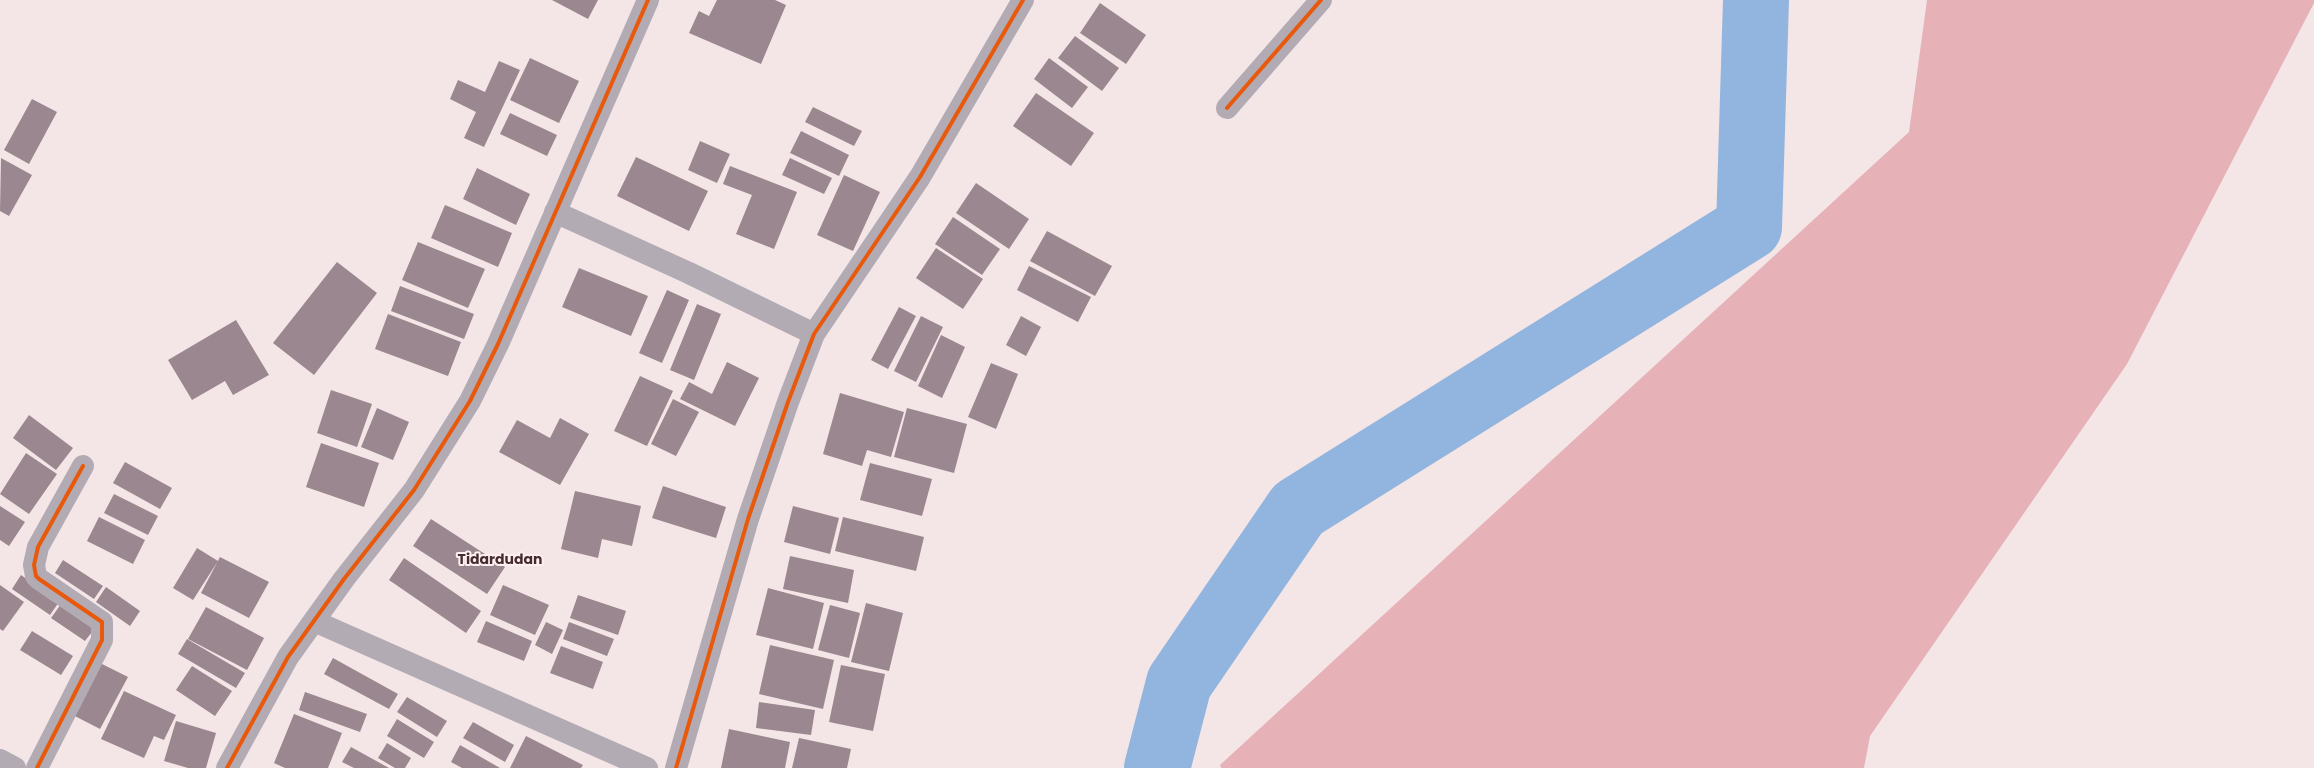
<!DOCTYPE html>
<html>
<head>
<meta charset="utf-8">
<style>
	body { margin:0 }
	canvas { display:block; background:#f4e5e6 }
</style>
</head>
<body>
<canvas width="2314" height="768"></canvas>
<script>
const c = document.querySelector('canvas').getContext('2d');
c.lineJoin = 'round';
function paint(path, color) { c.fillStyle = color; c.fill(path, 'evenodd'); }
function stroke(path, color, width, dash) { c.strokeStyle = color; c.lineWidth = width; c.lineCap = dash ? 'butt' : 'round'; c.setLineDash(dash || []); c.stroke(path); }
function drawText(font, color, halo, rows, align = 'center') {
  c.font = font + ' Poppins,sans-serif'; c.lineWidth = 4; c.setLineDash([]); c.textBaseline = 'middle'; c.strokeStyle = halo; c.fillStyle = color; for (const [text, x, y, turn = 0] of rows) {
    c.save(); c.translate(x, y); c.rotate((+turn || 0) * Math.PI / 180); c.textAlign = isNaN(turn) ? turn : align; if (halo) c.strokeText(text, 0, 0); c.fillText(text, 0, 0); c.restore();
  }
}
paint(new Path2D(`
	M1927,0H2314V3L2127,364L1870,736L1864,768H1221L1220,765L1909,132Z`), '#e7b1b8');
stroke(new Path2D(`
	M1157,768L1179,683L1298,509L1749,227L1756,0`), '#91b5de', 66);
paint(new Path2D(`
	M552,0H598L588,19Z
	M717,0H775L786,5L761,64L689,33L699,11L709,16Z
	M1100,3L1146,35L1126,64L1080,33Z
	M1075,36L1119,68L1102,91L1058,58Z
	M530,58L579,81L559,123L510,100Z
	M1049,58L1088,87L1072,108L1034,79Z
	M499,61L520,70L484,147L464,138L476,112L450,99L458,80L485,92Z
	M1036,93L1094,133L1071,166L1013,126Z
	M32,99L57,112L29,164L4,150Z
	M813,107L862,131L854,146L805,122Z
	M510,113L557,135L547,156L500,134Z
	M801,131L849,155L839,176L790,153Z
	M700,141L730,154L717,183L688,170Z
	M636,157L708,191L689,231L617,196Z
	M1,158L32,175L9,216L0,211Z
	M790,158L832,178L824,194L782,175Z
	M730,166L797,192L774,249L736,234L752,195L723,184Z
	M477,168L530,194L516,225L463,199Z
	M844,175L880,192L853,251L817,235Z
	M976,183L1029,219L1009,249L956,213Z
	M445,205L512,233L498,267L431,238Z
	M953,217L1000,249L982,275L935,244Z
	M1047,231L1112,266L1095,296L1030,261Z
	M418,242L485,269L468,308L402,280Z
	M936,248L983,279L963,309L916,278Z
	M337,262L377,293L314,375L273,343Z
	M1029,266L1091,297L1078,322L1017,290Z
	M579,268L648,296L631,336L562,307Z
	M400,286L474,314L464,339L391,311Z
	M667,290L689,300L662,363L639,353Z
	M697,304L721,314L694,380L670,370Z
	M899,307L916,316L888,369L871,360Z
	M388,314L461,342L448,376L375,349Z
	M921,316L943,327L916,382L894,371Z
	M1021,316L1041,327L1026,356L1006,345Z
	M236,320L269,375L233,395L225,381L192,400L168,360Z
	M941,335L965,347L942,398L918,386Z
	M727,362L759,378L735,426L680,399L689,382L712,394Z
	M991,363L1018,374L996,429L968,417Z
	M640,376L673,391L647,446L614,431Z
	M331,390L372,404L357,447L317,433Z
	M840,393L904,412L891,457L867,450L862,466L823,454Z
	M673,399L699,412L676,456L651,444Z
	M377,408L409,422L393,460L361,447Z
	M907,408L967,424L954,473L894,457Z
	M29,415L73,448L56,470L13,438Z
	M560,418L589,434L560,485L499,452L517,420L550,438Z
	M321,443L379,463L364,507L306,487Z
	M26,453L57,474L29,514L0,494Z
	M125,462L172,488L160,509L113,483Z
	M870,463L932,479L922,516L860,500Z
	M663,486L726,507L716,538L652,518Z
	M575,491L641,506L632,546L602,539L598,558L561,549Z
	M114,494L158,516L148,535L104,513Z
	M0,506L25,522L9,546L0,540Z
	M793,506L839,518L830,554L784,542Z
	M99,517L145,540L133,564L87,541Z
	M843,517L924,537L916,571L835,551Z
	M431,519L505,567L487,594L413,546Z
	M197,548L218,561L193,600L173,588Z
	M790,556L854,570L848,603L783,589Z
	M220,557L269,582L249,618L201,593Z
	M404,558L481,611L466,633L389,580Z
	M63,560L103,586L94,599L55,573Z
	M21,575L59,602L50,615L12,589Z
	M0,585L24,602L3,631L0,629Z
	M503,585L549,605L535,635L490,615Z
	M106,587L140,611L130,626L96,602Z
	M768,588L824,603L813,649L756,635Z
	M578,595L626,611L618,635L570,618Z
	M866,603L903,613L889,671L851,662Z
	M61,604L95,628L85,641L51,618Z
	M830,605L860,613L849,658L818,650Z
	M206,607L264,638L247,670L188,639Z
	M486,621L532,641L524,661L477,642Z
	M546,622L563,630L552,654L535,645Z
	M569,622L614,639L607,656L563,639Z
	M32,631L73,656L61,675L20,650Z
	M187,639L245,673L236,688L178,654Z
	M770,645L834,660L823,709L759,694Z
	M561,646L603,662L593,689L550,673Z
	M333,658L398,694L389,709L324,674Z
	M96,661L128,677L100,729L69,713Z
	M841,665L885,674L873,731L829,722Z
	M192,666L232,691L215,716L176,690Z
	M124,691L176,715L164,740L154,736L144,758L101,739Z
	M305,692L367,714L360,732L299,710Z
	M407,697L447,721L437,737L397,712Z
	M759,702L815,710L811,735L756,728Z
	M294,714L342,733L328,768H285L274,763Z
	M397,719L434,742L424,758L387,736Z
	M176,721L216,733L206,768H188L164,761Z
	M473,722L514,745L505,762L463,738Z
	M729,729L790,742L785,768H721Z
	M526,736L583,765L581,768H510Z
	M799,738L851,749L847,768H792Z
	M387,743L411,758L405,768H395L378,758Z
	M460,745L500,768H462L451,762Z
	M351,747L389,768H354L342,762Z`), '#9b878f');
stroke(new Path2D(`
	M1227,108L1321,0
	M555,212L689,273L814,334
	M314,621L647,768
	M0,760L15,768
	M37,768L102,640V622L39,579L36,576L34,565L38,547L83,466
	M227,768L288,657L344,579L414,490L470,401L498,344L648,0
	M676,768L748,519L788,402L814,334L920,177L1023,0`), '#b3abb3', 22);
stroke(new Path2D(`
	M1227,108L1321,0
	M37,768L102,640V622L39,579L36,576L34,565L38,547L83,466
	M227,768L288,657L344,579L414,490L470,401L498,344L648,0
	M676,768L748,519L788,402L814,334L920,177L1023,0`), '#e8590c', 4);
drawText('bold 14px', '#462c30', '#fef0f1', [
	["Tidardudan",500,560]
]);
</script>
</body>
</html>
